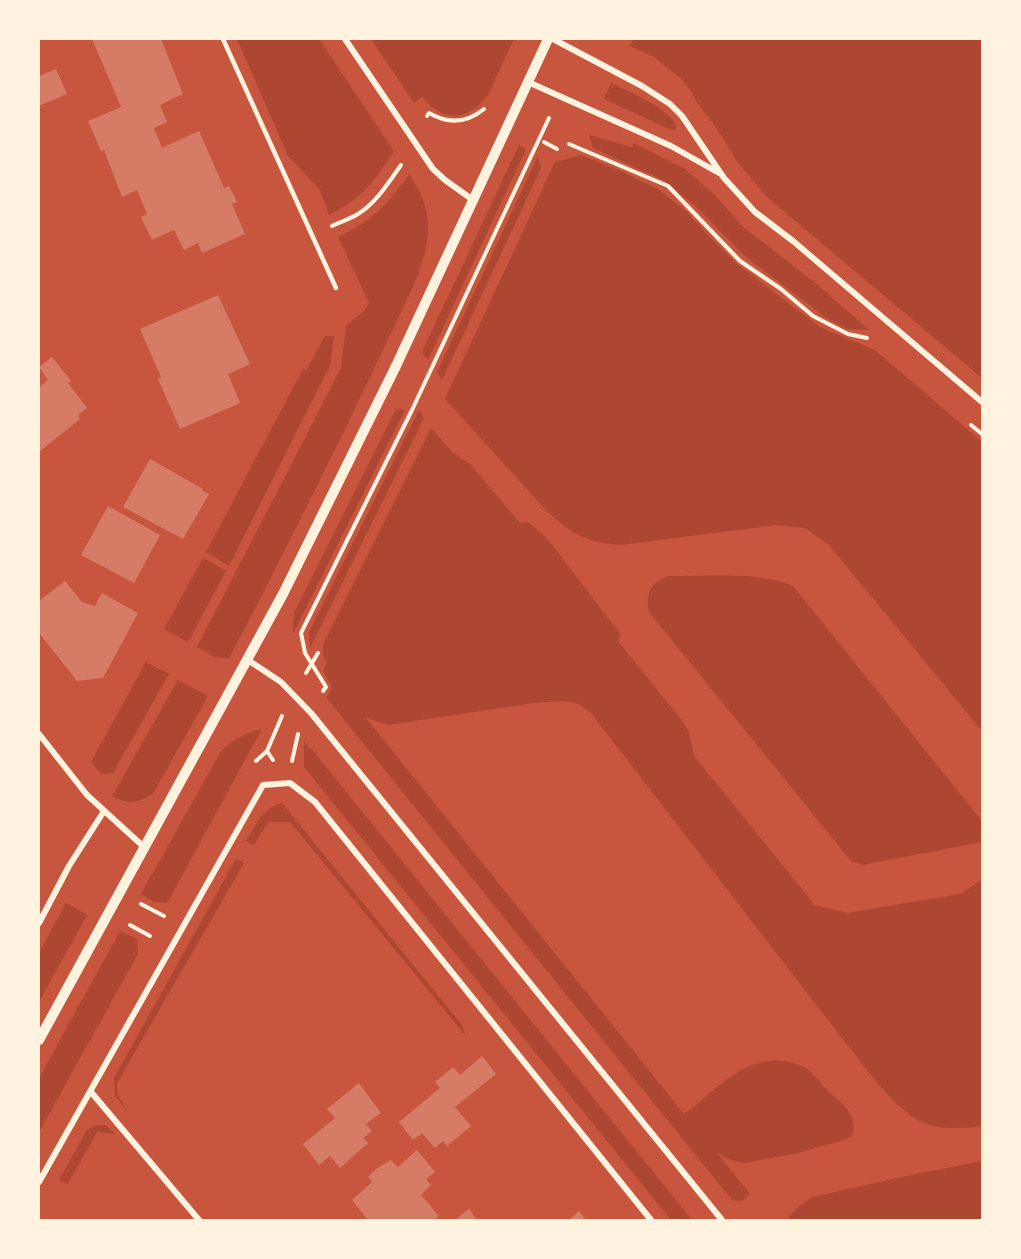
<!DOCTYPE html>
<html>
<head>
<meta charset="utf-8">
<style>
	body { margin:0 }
	#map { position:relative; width:1021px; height:1259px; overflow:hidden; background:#c8553d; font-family:Montserrat,sans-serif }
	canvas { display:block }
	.frame { position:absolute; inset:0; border:40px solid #fff3e0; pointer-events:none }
</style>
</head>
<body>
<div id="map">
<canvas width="1021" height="1259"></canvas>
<div class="frame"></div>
</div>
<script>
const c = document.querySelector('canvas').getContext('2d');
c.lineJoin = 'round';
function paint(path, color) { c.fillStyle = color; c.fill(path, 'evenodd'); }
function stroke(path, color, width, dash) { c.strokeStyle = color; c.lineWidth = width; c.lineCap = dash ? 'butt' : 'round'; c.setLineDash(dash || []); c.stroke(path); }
paint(new Path2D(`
	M237,39H319L394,151C374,182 363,198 329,215L320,190L288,156Z
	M371,39H514L488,95C468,122 442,122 422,97L414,103Z
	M633,39H982V378L768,198L739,164L713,123L697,103L692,92L680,78L654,57L630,46Z
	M611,83C627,90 673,110 677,128L674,130L669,129L604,99Z
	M589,135L632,147L634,143L685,169L716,196L742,226L818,285L869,330L847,329L826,318L744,255L695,206L665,181L593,148Z
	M519,145L526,149L428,360L422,352Z
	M581,155L621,171L658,189L687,212L705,232L737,264L820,327L875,350L982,442V731L829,545L805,528L776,525L621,545C587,543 570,533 546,510L445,399L555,162Z
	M538,156L541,168L442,380L437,372Z
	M409,174C424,196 431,216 427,243C422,275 396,321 382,352C339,443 293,534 247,624L229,658L214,657L197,647L341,368L346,325L363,312L369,303L338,237C374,220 387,205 409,174Z
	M325,336H334L330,366L229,566L206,552L303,369L306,371Z
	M396,409L405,410L293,634V622L295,611Z
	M419,410L424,418L310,648L309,632Z
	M431,428L452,452L470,464L520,523L528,522L546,537L621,635L618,641L683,722L689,732L694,756L815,905L847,913L960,894L982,880V1126C964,1128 944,1130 927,1124C897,1114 868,1070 848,1046L591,713L578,704L564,701L534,703L388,725L366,718L684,1114C715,1093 741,1056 783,1061C791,1062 803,1065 809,1070C817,1077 823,1087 831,1094C845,1105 858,1117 852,1136L845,1140L793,1154L744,1163L731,1160L717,1153L750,1194L742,1201L732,1200L329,701L327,697L332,687L323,671L327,662L323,656V644Z
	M203,558L226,571L188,642L164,629Z
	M669,576C706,576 759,571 793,586L982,821V842L862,865L851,861L649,612C645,593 651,582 669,576Z
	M146,662L169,674L113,773L101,774L91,762Z
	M178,680L208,696L154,792C142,803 126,805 112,796Z
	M262,729L167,903L154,902L141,894L221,751C234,739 245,733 262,729Z
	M304,742L314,752L692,1220H671L304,767Z
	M282,803L462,1025L465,1035L290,822H268L254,845L246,841C256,825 262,808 282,803Z
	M236,859L244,863L117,1083L118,1096L128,1112L115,1096L114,1078Z
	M66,903L87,915L39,1002V953Z
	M120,931L137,939L138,954L39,1132V1078Z
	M96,1125H105L116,1134L97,1132L68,1184L59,1180L87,1130Z
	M982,1161V1220H786L799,1206L813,1197L906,1176Z`), '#ae4732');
paint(new Path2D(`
	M92,39H161L183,94L160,105L167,122L154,128L162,148L199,131L224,188L229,186L237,202L232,204L245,234L202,253L198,243L184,250L174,230L152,240L141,217L147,214L137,190L122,197L104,150L101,151L88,121L121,107Z
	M56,69L67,94L39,106V76Z
	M218,295L250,364L228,374L240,403L180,429L158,379L161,377L140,329Z
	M52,357L71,381L68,383L87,408L78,415L80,419L39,452V387L48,380L39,367Z
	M150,459L203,489L202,491L209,494L183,539L123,507Z
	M108,506L160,535L134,583L81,555Z
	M65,581L82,602L95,606L102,593L138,613L103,678L77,681L39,633V601Z
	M482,1056L496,1074L455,1107L471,1126L447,1146L443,1141L435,1148L422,1133L413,1140L399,1122L440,1088L435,1082L453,1067L460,1075Z
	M359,1083L381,1113L366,1124L372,1131L363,1138L368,1143L340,1168L330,1156L319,1165L303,1144L335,1118L327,1109Z
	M417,1150L435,1172L426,1179L431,1185L421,1195L439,1216L434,1220H368L352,1200L371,1183L372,1181L368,1177L376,1169L391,1160L398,1167Z
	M469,1209L477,1220H455Z
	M579,1211L586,1220H569Z`), '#d67c66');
stroke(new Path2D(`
	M427,116L429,113C448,124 467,123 484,109
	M544,142L557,149
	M569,144L668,186L740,261L781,289L813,316L848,334L867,338
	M332,226C340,222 350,219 358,214C376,203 389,182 401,165
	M971,425L982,434
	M306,673L318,653
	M323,691L326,687L305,653L301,633L412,410L549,118
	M273,760L267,751L282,716
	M256,761L267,751
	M292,761L298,734
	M141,904L164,916
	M130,925L150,936`), '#fff3e0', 4);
stroke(new Path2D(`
	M223,39L336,288`), '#fff3e0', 4.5);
stroke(new Path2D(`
	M345,39L433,169L445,180L473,200
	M553,39L642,86L670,104L682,116L724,178L755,212L793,241L982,402
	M528,82L671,146L719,173
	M248,660L281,682L311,713L722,1220
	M39,734L87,795L145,848
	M39,923L69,866L104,811
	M91,1092L199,1220
	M39,1182L263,785L290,783L315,802L651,1220`), '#fff3e0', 6);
stroke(new Path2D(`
	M39,1040L283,594L396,366L548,39`), '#fff3e0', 10);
</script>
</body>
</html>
